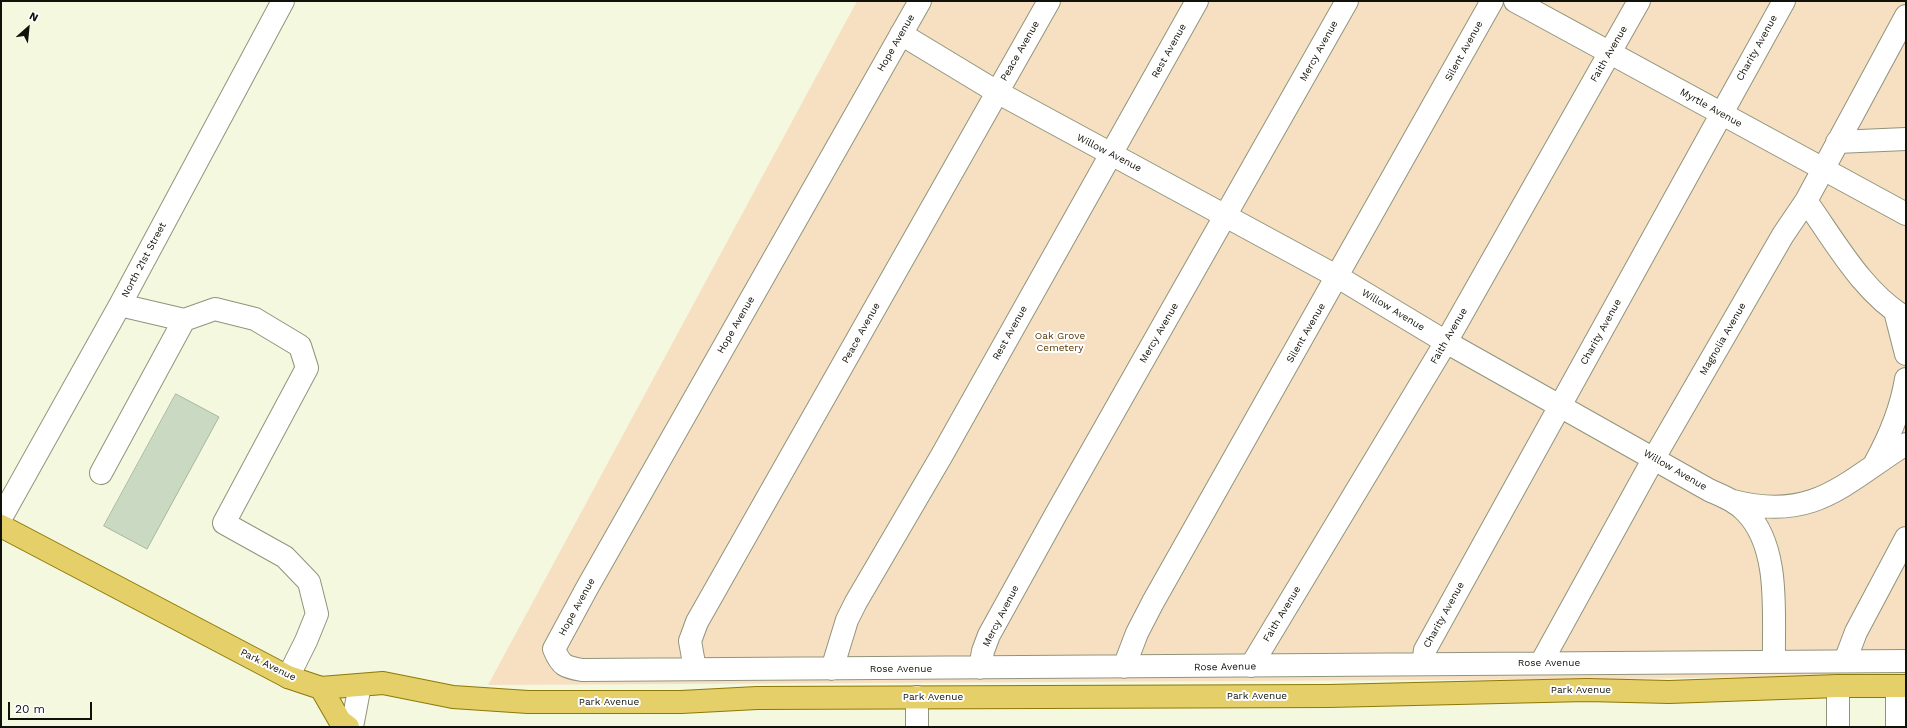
<!DOCTYPE html>
<html>
<head>
<meta charset="utf-8">
<style>
	body { margin:0 }
	#map { position:relative; width:1907px; height:728px; overflow:hidden; background:#f4f8de; font-family:"Work Sans",sans-serif }
	canvas { display:block }
	.frame { position:absolute; inset:0; border:2px solid #101108; pointer-events:none }
	.north { position:absolute; left:8px; top:8px; width:40px; height:40px; -webkit-text-stroke:3px #fff; paint-order:stroke; rotate:27deg; font-size:11px; font-weight:700; line-height:16px; text-align:center; color:#101108 }
	.north::after { content:''; display:block; margin:auto; width:14px; height:18px; background:#101108; clip-path:polygon(50% 0,100% 100%,50% 72%,0 100%) }
	.scale { position:absolute; left:8px; top:702px; width:84px; height:18px; box-sizing:border-box; border:2px solid #101108; border-top:0; padding-left:5px; font-size:12px; line-height:14px; white-space:nowrap; color:#101108; -webkit-text-stroke:3px #fff; paint-order:stroke }
</style>
</head>
<body>
<div id="map">
<canvas width="1907" height="728"></canvas>
<div class="frame"></div>
<div class="north">N</div>
<div class="scale">20 m</div>
</div>
<script>
const c = document.querySelector('canvas').getContext('2d');
c.lineJoin = 'round';
function paint(path, color) { c.fillStyle = color; c.fill(path, 'evenodd'); }
function stroke(path, color, width, dash) { c.strokeStyle = color; c.lineWidth = width; c.lineCap = dash ? 'butt' : 'round'; c.setLineDash(dash || []); c.stroke(path); }
function drawText(font, color, halo, rows, align = 'center') {
  c.font = font + ' "Work Sans",sans-serif'; c.lineWidth = 4; c.setLineDash([]); c.textBaseline = 'middle'; c.strokeStyle = halo; c.fillStyle = color; for (const [text, x, y, turn = 0] of rows) {
    c.save(); c.translate(x, y); c.rotate((+turn || 0) * Math.PI / 180); c.textAlign = isNaN(turn) ? turn : align; if (halo) c.strokeText(text, 0, 0); c.fillText(text, 0, 0); c.restore();
  }
}
paint(new Path2D(`
	M857,1H1906V675L1622,679L488,685Z`), '#f7e0c2');
const building = new Path2D(`
	M176,394L219,417L147,549L104,526Z`);
paint(building, '#cad9c2');
stroke(building, '#a8b6a0', 1);
const minor = new Path2D(`
	M920,1L587,588L554,649C561,666 565,667 582,670L1906,661
	M1515,1L1906,214
	M901,34L997,92L1338,277L1446,342L1709,490C1722,496 1736,501 1746,512C1781,548 1773,615 1774,662
	M1837,142L1906,139
	M1806,201C1835,241 1862,292 1906,318
	M120,305L184,320L215,309L255,319L300,346L307,368L224,523L285,557L309,582L317,614L306,641L288,677
	M1895,311L1906,354
	M1875,463C1890,436 1901,410 1906,379
	M101,473L184,320
	M1733,501C1814,522 1844,483 1906,444
	M1,518L120,305L283,1
	M1845,661L1856,632L1906,538
	M1541,663L1654,458L1783,235L1806,201L1906,16
	M1423,664L1425,650L1784,1
	M1251,666L1446,342L1639,1
	M1124,667L1137,633L1153,602L1492,1
	M980,668L983,651L989,635L1056,514L1347,1
	M695,669L690,641L697,622L1049,1
	M832,669L847,620L856,602L942,455L1197,1
	M917,697V727
	M352,727L360,685
	M1838,727V686
	M1897,727V686`);
const major = new Path2D(`
	M1,526L288,677L321,688L383,683L453,697L528,702H681L757,698L1329,696L1587,690L1669,692L1838,686H1906
	M321,688L340,721L348,727`);
stroke(minor, '#90947c', 24);
stroke(major, '#8e7806', 24);
stroke(minor, '#fff', 22);
stroke(major, '#e4cf69', 22);
drawText('10px', '#101108', '#fff', [
	["Hope Avenue",896,43,-60],
	["Charity Avenue",1757,48,-61],
	["Peace Avenue",1020,51,-60],
	["Rest Avenue",1169,51,-61],
	["Mercy Avenue",1319,51,-61],
	["Silent Avenue",1464,51,-61],
	["Faith Avenue",1609,54,-60],
	["Myrtle Avenue",1711,108,29],
	["Willow Avenue",1109,153,27],
	["North 21st Street",144,260,-62],
	["Willow Avenue",1393,310,31],
	["Hope Avenue",736,325,-60],
	["Charity Avenue",1601,332,-61],
	["Peace Avenue",861,333,-61],
	["Rest Avenue",1010,333,-61],
	["Mercy Avenue",1159,333,-60],
	["Silent Avenue",1306,333,-60],
	["Faith Avenue",1449,336,-60],
	["Magnolia Avenue",1723,339,-60],
	["Willow Avenue",1675,470,30],
	["Hope Avenue",577,607,-61],
	["Faith Avenue",1282,614,-59],
	["Charity Avenue",1444,615,-61],
	["Mercy Avenue",1001,616,-63],
	["Rose Avenue",1549,663],
	["Park Avenue",268,665,26],
	["Rose Avenue",1225,667,-1],
	["Rose Avenue",901,669],
	["Park Avenue",1581,690],
	["Park Avenue",1257,696],
	["Park Avenue",933,697],
	["Park Avenue",609,702]
]);
drawText('10px', '#563701', '#fff', [
	["Oak Grove",1060,336],
	["Cemetery",1060,348]
]);
</script>
</body>
</html>
